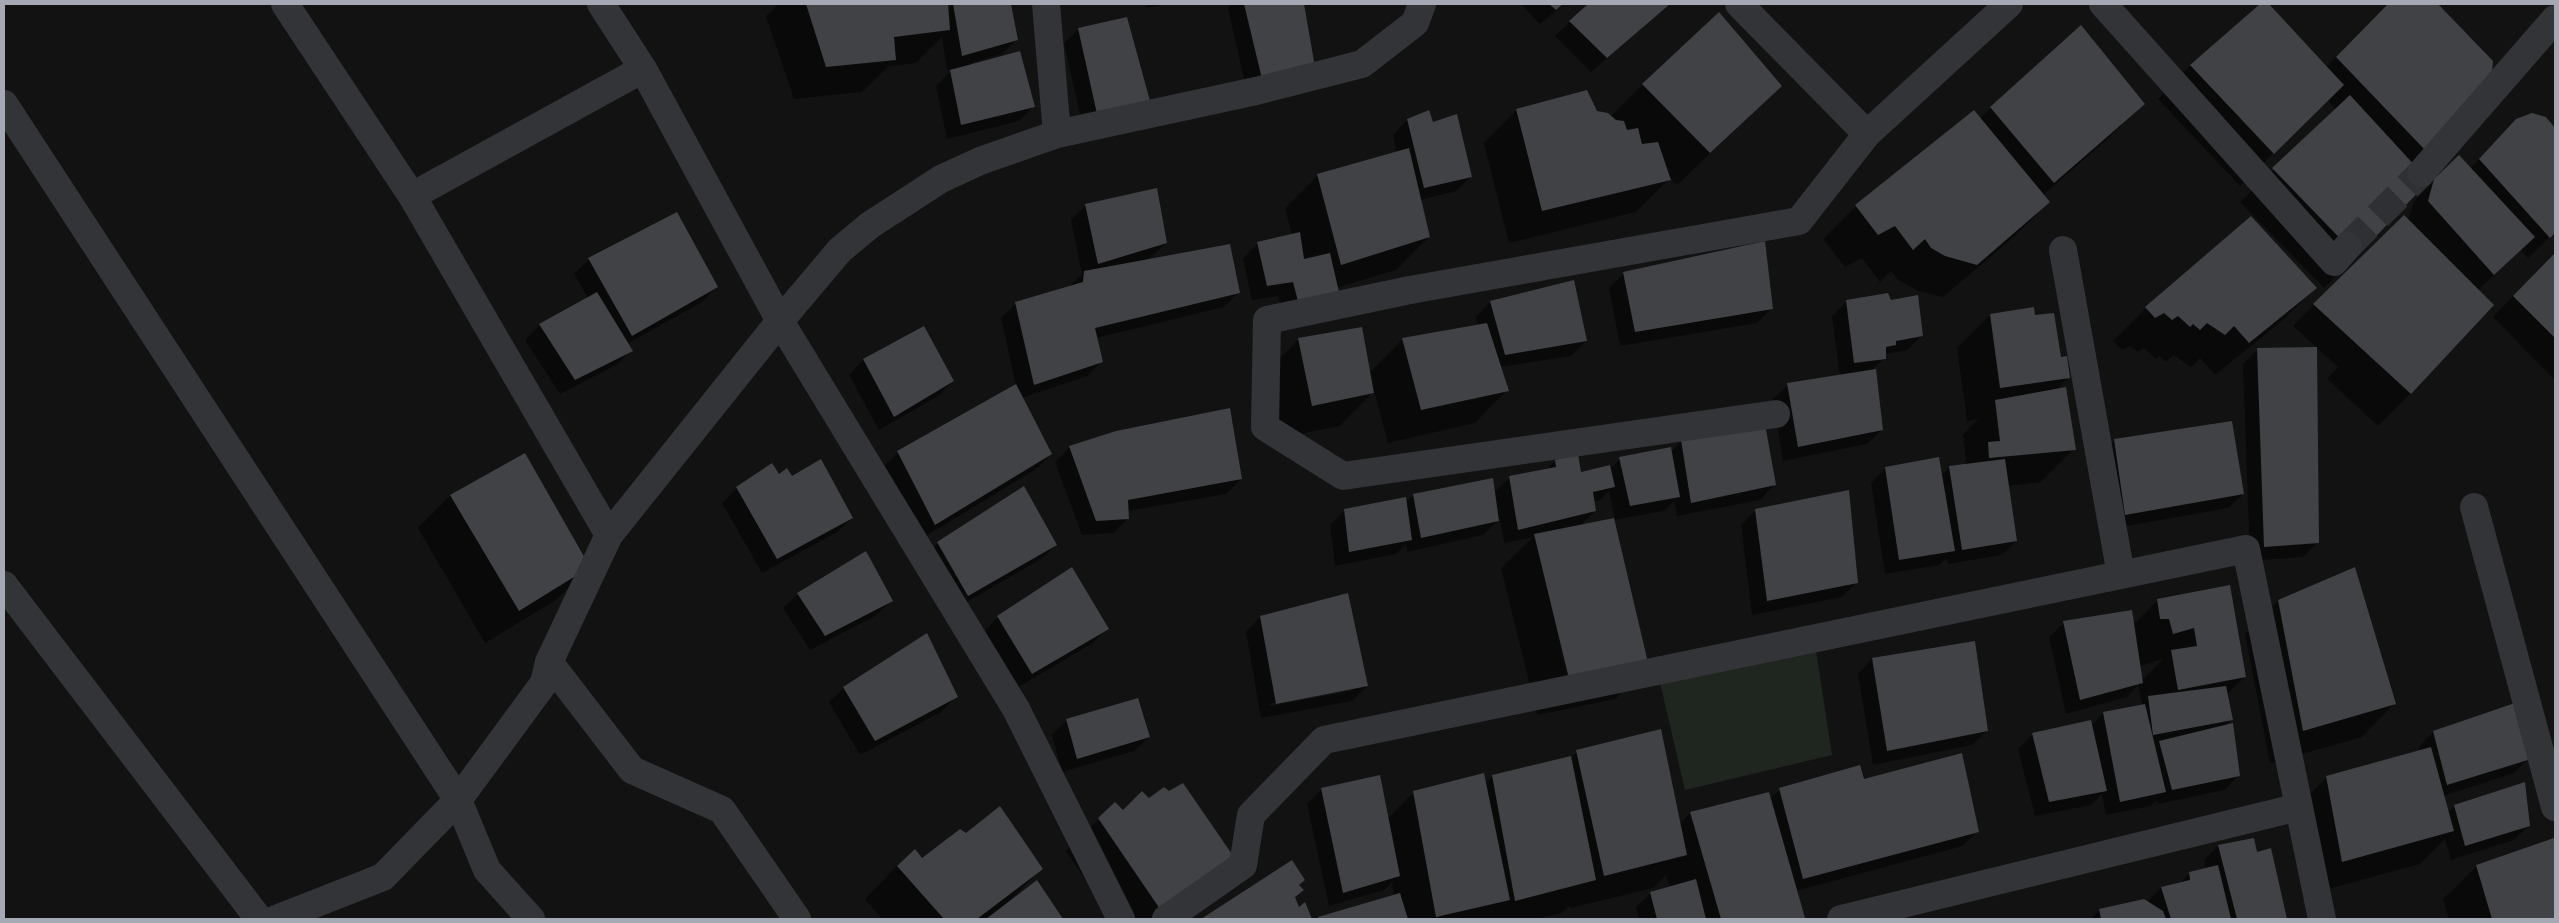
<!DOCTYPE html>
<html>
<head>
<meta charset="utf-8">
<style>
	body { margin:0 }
	#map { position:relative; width:2559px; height:923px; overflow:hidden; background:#121213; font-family:Signika,sans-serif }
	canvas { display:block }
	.frame { position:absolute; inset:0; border:5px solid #a4a9b3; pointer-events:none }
</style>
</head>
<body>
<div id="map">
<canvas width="2559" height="923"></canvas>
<div class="frame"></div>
</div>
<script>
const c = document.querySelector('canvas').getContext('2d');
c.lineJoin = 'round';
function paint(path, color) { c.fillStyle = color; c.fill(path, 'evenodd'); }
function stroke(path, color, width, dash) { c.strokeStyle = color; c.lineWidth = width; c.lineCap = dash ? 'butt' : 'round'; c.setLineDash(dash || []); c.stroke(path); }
paint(new Path2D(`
	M1815,644L1832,755L1685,790L1659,678Z`), '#1f261f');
paint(new Path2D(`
	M778,4H946L947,10L953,4H1009L1016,40L1002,54L971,63L1034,106L1019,121L947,139L936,86L954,68L947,70L942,37L916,63L889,66L862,92L794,99L766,16Z
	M1146,4H1167L1147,8Z
	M1232,4H1303L1313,66L1248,97L1228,8Z
	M1521,4H1564L1540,24Z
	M1589,4H1669L1591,72L1555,36Z
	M2261,4H2267L2326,67L2389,4H2436L2491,62L2356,255L2324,288L2240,202L2336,110L2327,100L2240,186L2158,99L2190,66Z
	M1079,29L1134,115L1083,128L1064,43Z
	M1643,84L1781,86L1677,185L1670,178L1636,212L1509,243L1484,143L1517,110L1596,112L1610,117Z
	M2143,104L2111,136L2043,195L2049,202L2016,235L1943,297L1918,291L1898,280L1891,271L1880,282L1862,258L1845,267L1823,239L1856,206L1979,119L1991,108Z
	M2526,115L2545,118L2555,129V232L2528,258L2521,250L2478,290L2411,393L2378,426L2327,379L2338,367L2293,326L2404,216L2408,220L2414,201L2435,180L2470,169L2517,120Z
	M1407,120L1432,123L1471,177L1456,191L1420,200L1429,237L1396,270L1336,288L1283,315L1278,296L1252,300L1243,258L1258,243L1292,235L1285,208L1318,175L1397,153L1393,135Z
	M1086,205L1166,243L1148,260L1238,293L1224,307L1096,338L1102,361L1087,376L1022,398L1051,454L1036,469L921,539L883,467L898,452L1016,386L1001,318L1016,303L1069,287L1082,274L1071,220Z
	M677,214L716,287L702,302L627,344L631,351L616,365L560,394L525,340L540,325L588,298L574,274L589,259Z
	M2251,218L2315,288L2282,321L2215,375L2200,358L2191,367L2173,355L2166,362L2159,356L2156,359L2144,348L2138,352L2130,346L2122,350L2113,341L2146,308Z
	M1764,243L1772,308L1757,323L1620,346L1609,288L1623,274Z
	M2555,254V380L2493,317Z
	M1573,282L1586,341L1571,356L1500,367L1507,390L1475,423L1388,443L1374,391L1340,426L1279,438L1266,372L1299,339L1369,373L1402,340L1478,325L1476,317L1490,302Z
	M1846,302H1891L1922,336L1907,350L1886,354L1884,358L1872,371L1882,429L1867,444L1783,461L1773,399L1788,385L1840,376L1832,316Z
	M1990,315L2034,316L2068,378L2056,390L2074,449L2041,482L2008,486L2016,541L2002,555L1948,564L1947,558L1939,565L1885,574L1871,483L1886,468L1941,476L1950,467L1966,465L1963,434L1978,419L1967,421L1957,348Z
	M923,328L953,381L938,396L879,430L849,375L863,360Z
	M2258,349L2318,542L2303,557L2250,561L2243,364Z
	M1681,441L1774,485L1760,500L1677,516L1674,501L1664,511L1613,520L1648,666L1615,699L1537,715L1501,568L1533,537L1504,543L1500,519L1483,535L1407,552L1406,544L1396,554L1335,566L1330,525L1345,510L1405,503L1414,495L1494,493L1510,477L1546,470L1555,461L1580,474L1610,469L1620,459L1671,452ZM1609,491L1615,519L1580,526L1595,511L1593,502L1599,501Z
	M2114,441L2243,494L2228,508L2110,529L2100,455Z
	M1070,447L1241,479L1226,494L1128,511V518L1113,533L1082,535L1055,462Z
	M778,476L791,477L852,518L837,532L762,573L722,503L737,488Z
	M450,496L589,567L556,600L485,643L418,528Z
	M1756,510L1856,583L1842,597L1752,615L1741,525Z
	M938,543L1056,545L1041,559L953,610L923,558Z
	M1071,569L1107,628L1093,643L1017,688L983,632L998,617Z
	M2229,586L2245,677L2226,695L2231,720L2224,727L2239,775L2224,790L2158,804L2157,800L2150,806L2106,815L2102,794L2091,805L2035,816L2018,749L2033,734L2091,726L2103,713L2139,706L2142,704L2138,685L2127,697L2066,714L2049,637L2064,623L2133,625L2158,600ZM2163,659L2141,681L2139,666Z
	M798,594L891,600L877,615L810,650L783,608Z
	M2278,601L2394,704L2362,737L2270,763L2245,634Z
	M1260,617L1367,686L1352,701L1261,718L1246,632ZM1351,688V691L1270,706L1269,704Z
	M1974,643L1987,731L1972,745L1873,765L1858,674L1872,659Z
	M844,688L956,697L941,712L860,755L829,702Z
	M1067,720L1149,737L1134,751L1062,772L1052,735Z
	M2433,732L2529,758L2514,773L2443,796L2448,812L2455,806L2529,825L2514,840L2451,860L2445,839L2420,864L2310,894L2294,810L2327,777L2420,751L2419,746Z
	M1577,752L1680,824L1690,813L1770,799L1780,790L1863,780L1977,831L1963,846L1796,891L1803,917L1801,919H1639L1636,907L1651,893L1670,887L1666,875L1653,888L1571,908L1570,905L1562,913L1536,919H1317L1394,896L1392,883L1384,890L1329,906L1307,804L1322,789L1387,819L1414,792L1485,784L1493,776L1570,759Z
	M1123,811L1164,919H1112L1066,851L1099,819Z
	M2554,840L2555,919H2449L2443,899L2476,867Z
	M2218,846L2256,854L2270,850L2286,919H2090L2100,910L2147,902L2161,888L2179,884L2190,873L2206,869L2204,860Z
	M922,859L1041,869L1008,902L1037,882L1061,919H882L865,899L897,866Z
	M1291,861L1298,886L1294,898L1299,909L1304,904L1311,919H1204Z`), '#0007');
paint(new Path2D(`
	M806,4H948L950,30L894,37L896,60L826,67Z
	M953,4H1011L1018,40L962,56Z
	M1244,4H1304L1315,67L1263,83Z
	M1549,4H1563L1556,10Z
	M1588,4H1670L1607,58L1569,21Z
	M2260,4H2269L2344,85L2274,154L2190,65Z
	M2388,4H2438L2493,61L2491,83L2426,151L2336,57Z
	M1719,12L1782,86L1710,153L1642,84Z
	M1127,17L1150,101L1097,114L1078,28Z
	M2081,25L2145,104L2054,183L1990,107Z
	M1020,51L1035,107L961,125L950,70Z
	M1587,90L1597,111L1608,113L1616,120L1624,121L1627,130L1638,128L1642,144L1658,142L1671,180L1542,211L1516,109Z
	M2350,95L2429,181L2357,256L2272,168Z
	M1429,110L1433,122L1457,114L1472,177L1424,188L1407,119Z
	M1974,110L2050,202L1977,265L1945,256L1931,248L1925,239L1913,250L1895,226L1878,235L1855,205Z
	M2532,113L2546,117L2555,128V233L2550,238L2479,159L2516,119Z
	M1409,148L1430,237L1341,265L1317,174Z
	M2459,155L2535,237L2494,275L2428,201L2434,179Z
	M1157,188L1167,243L1098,264L1085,204Z
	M677,212L718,287L632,336L588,258Z
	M2404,215L2494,305L2411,394L2313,304Z
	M2251,216L2317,288L2249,343L2234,326L2225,335L2207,323L2200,330L2193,324L2190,327L2178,316L2172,320L2164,313L2155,318L2145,307Z
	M1300,232L1304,259L1330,253L1339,292L1298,301L1293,282L1267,286L1257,242Z
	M1765,241L1773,309L1635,332L1623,272Z
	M1230,244L1240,293L1095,328L1103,362L1034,385L1015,302L1083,282L1084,271Z
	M2555,253V338L2513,296Z
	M1574,280L1587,341L1505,355L1490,301Z
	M597,292L633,351L575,380L539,324Z
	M1888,293L1891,300L1918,295L1923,336L1896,341V345L1886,347V359L1854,363L1846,300Z
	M2034,307L2035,315L2054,313L2061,357L2067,356L2070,378L2000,388L1990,314Z
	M1487,323L1509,391L1421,410L1402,338Z
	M924,326L954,381L894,417L863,359Z
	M1362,327L1374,393L1312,406L1298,338Z
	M2317,347L2319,543L2264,547L2257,348Z
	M1876,369L1883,430L1798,447L1787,383Z
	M1016,384L1052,454L935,525L897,451Z
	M2066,387L2076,450L1989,458L1988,442L2000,441L1995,400Z
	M1230,408L1242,479L1128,500L1129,519L1096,521L1069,446L1116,431Z
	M2232,421L2244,494L2125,515L2114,439Z
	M1765,424L1776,485L1691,503L1681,440Z
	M1671,447L1680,497L1630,506L1619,457Z
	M525,453L590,567L519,611L450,495Z
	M1578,454L1581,472L1610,465L1615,487L1593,492L1596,511L1518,530L1509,476L1556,467L1555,460Z
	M1939,457L1955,551L1899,560L1885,467Z
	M821,459L853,518L777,559L736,487L772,463L779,474L787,468L792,476Z
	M2005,459L2017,541L1962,550L1949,466Z
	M1493,478L1499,521L1421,538L1413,494Z
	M1024,486L1057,545L968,596L937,542Z
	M1849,490L1858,583L1767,601L1755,509Z
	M1406,497L1412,540L1349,552L1344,509Z
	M1614,518L1649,667L1570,683L1534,534Z
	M866,551L893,601L825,636L797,593Z
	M1072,567L1109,629L1032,674L997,616Z
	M2355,567L2396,704L2303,731L2278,600Z
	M2230,585L2246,677L2178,690L2171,650L2197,646L2194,628L2173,634L2169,619H2160L2157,599Z
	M1348,593L1368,686L1276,704L1260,616Z
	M2132,610L2143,683L2080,700L2063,621Z
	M927,633L958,697L875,741L843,687Z
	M1975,641L1988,731L1887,751L1872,658Z
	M2226,686L2233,720L2153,735L2148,696Z
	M1138,698L1150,737L1077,759L1066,719Z
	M2515,703L2531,759L2447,785L2433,731Z
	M2145,704L2166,792L2120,802L2103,712Z
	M2091,720L2107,791L2049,802L2032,733Z
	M2233,723L2240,776L2172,790L2159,741Z
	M1661,729L1687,855L1604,876L1576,750Z
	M2431,747L2454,831L2342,862L2326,776Z
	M1962,753L1979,832L1803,879L1779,788L1860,765L1864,779Z
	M1571,756L1596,880L1515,901L1492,775Z
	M1484,773L1510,900L1436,917L1413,791Z
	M1380,775L1400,876L1343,893L1321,788Z
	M2525,782L2530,826L2465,846L2454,805Z
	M1183,783L1236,860L1162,912L1098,818L1115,802L1123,810L1142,791L1149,798L1164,787L1169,791Z
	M1769,792L1805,918L1721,919L1690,812Z
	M1000,806L1043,869L977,919H944L897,866L915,849L922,858L960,829L966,833Z
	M2254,838L2257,852L2271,848L2287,919H2237L2218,845Z
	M2554,838L2555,919H2492L2476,865Z
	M1292,860L1305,880L1299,885L1304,890L1295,897L1299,907L1305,902L1312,919H1201Z
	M2218,865L2231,919H2171L2161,887L2190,880L2189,872Z
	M1696,879L1706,919H1657L1650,892Z
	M1037,880L1063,919H986Z
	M1400,893L1408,919H1319L1318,917Z
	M2144,899L2163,911L2166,919H2101L2099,909Z`), '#414246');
stroke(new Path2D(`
	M2348,246L2421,173`), '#2f3033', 28, [28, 14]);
stroke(new Path2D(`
	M285,4L412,196L609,535
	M601,4L643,69L780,321L1016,709L1121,919
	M1046,4L1057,134
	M1739,4L1867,134
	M2103,4L2334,262L2348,246
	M4,104L458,800L487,870L531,919
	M2421,173L2555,19
	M412,196L643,69
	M2063,250L2121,575
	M1776,414L1343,476L1265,427L1267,320L1410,290L1799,221L1867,134L2009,4
	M2474,507L2555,807
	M4,585L259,919
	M549,662L632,770L722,810L797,919
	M276,919L383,877L458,800L544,683L549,662L609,535L780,321L840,250L870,225L941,179L980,161L1057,134L1256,91L1362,64L1415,23L1422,4
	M1166,919L1243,865L1251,815L1324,740L2246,549L2322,919
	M1841,919L2299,807`), '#333438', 28);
</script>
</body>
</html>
